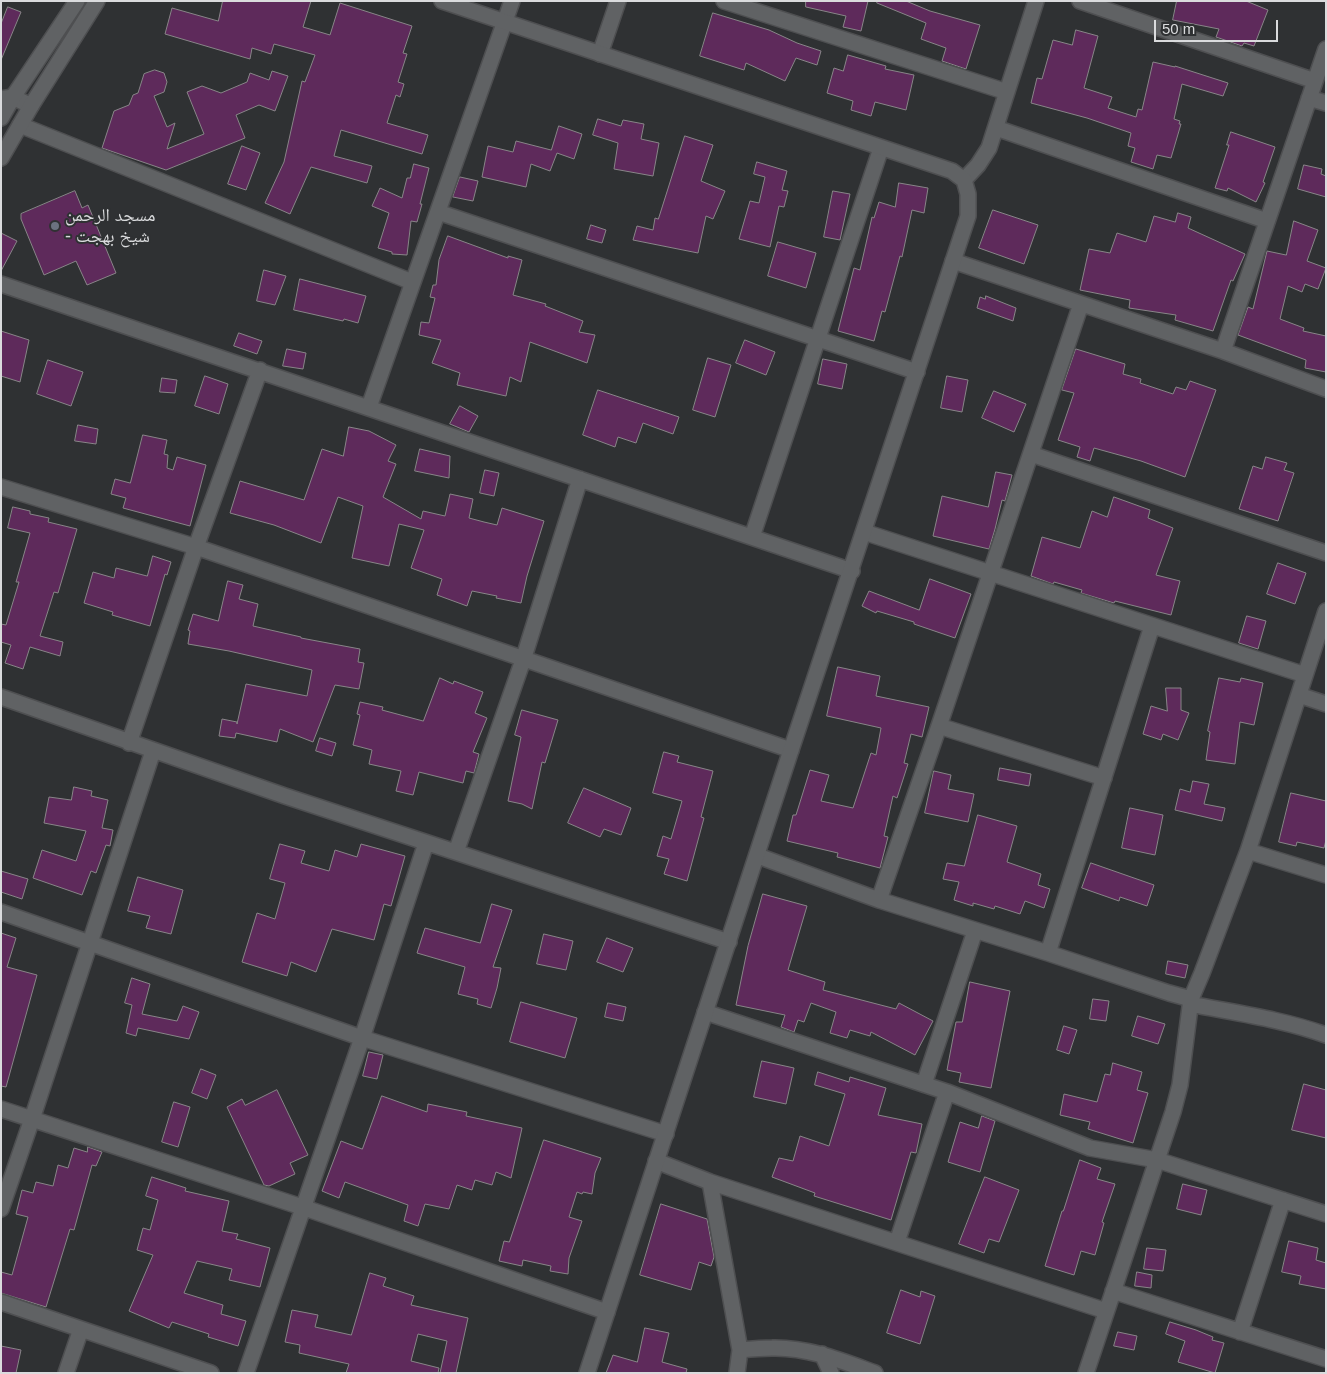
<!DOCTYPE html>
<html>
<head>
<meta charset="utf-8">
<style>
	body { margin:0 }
	#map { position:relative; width:1327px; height:1374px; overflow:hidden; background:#2f3133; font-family:Arial,sans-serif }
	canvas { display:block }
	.frame { position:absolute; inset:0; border:2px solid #dadbdd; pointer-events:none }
	.scale { position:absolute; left:1154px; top:20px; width:124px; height:22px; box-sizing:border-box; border:2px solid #dadbdd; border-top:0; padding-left:6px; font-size:15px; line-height:18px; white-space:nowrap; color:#dadbdd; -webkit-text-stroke:4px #2f3133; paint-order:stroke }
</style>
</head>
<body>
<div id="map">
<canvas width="1327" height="1374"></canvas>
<div class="frame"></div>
<div class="scale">50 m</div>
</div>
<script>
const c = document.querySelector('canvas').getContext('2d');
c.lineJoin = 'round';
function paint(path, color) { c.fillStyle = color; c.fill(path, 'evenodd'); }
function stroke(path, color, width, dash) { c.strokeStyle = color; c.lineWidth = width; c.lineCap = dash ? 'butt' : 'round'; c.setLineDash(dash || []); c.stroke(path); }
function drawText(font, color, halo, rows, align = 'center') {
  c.font = font + ' Arial,"Noto Naskh Arabic",sans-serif'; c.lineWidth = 4; c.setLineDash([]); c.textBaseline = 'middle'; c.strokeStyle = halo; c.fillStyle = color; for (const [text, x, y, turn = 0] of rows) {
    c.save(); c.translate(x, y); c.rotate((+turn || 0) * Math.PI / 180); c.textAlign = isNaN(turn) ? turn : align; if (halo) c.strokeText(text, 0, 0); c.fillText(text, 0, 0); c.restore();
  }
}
const building = new Path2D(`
	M223,1H311L303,27L330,35L340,3L412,26L403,53L407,54L398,82L404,84L400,97L396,95L387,123L428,135L422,154L341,130L334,156L372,166L367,183L311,167L290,214L265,203L284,162L302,81L305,82L315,55L274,44L271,54L252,48L250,59L165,34L172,8L218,21Z
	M806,1H868L861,31L843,27L846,16L806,7Z
	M878,1H906L930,11L980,25L966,69L942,61L946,48L921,39L926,23L877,3Z
	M1177,1H1246L1268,10L1254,46L1244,43L1242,46L1216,37L1219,29L1173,20Z
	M8,7L21,12L1,60V24Z
	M713,13L769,30L797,43L821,51L817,65L796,58L785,81L746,63L744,70L700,56Z
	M1076,30L1098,36L1084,88L1112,97L1108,108L1136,117L1138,109L1142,110L1153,62L1175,67V66L1228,83L1223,96L1182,84L1174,119L1180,121L1179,124H1181L1171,158L1157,155L1153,169L1131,162L1135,148L1128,146L1131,133L1087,118L1031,103L1037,78L1042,79L1053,40L1072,45Z
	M848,55L886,66L885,69L914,75L906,110L875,102L871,116L851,110L853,101L827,93L834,68L843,71Z
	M155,70L164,73L167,82L164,92L154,96L167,127L175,123L167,149L204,134L187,92L202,86L221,93L247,82L250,73L269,80L272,71L288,76L275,111L259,105L236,115L245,138L166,170L102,148L114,111L129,105L133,95L138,93L144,74Z
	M598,119L621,126L623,120L644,124L641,139L659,143L653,176L614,169L618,143L593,135Z
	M559,126L582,134L574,159L557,153L550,171L531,164L526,187L482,177L488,146L513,152L516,141L551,150Z
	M1231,132L1275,147L1263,182L1265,183L1256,202L1228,188L1227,191L1215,188L1229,145H1227Z
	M685,136L713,145L701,181L725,191L713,219L706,216L698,253L633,240L637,226L653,230L655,218L658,219Z
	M242,146L260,153L246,190L228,184Z
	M757,162L787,171L782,190L788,191L784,207L779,206L770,247L739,239L750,201L759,203L765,177L754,174Z
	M414,164L429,168L420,204H422L417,222L411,221L407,255L392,254V252L378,248L389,213L372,206L380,188L402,198L407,178H410Z
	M1304,165L1322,169L1321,174L1326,176V197L1298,189Z
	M460,177L478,181L473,201L453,197Z
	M899,183L928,188L924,213L912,210L902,257L900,256L885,312L882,311L874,341L838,331L854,268L860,270L872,217L874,218L879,202L895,207Z
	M75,191L82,208L88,205L116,273L87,285L76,261L44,275L21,219V214Z
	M833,191L850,194L840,240L824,237Z
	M993,210L1038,225L1024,264L979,248Z
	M1178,213L1191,217L1188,228L1245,254L1233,281L1231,280L1213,331L1175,320L1176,315L1129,308L1130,300L1080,290L1089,249L1110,253L1117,233L1146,242L1154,216L1175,222Z
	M1294,221L1318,230L1307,261L1326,268L1318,289L1305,284L1302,292L1288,286L1280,319L1304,328L1303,331L1326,336V372L1305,368L1306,360L1238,335L1248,307L1253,309L1267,251L1286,255Z
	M591,225L606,230L602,243L587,239Z
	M1,233L17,241L1,271Z
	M448,236L508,258V256L522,260L513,295L546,304L545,306L583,321L579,332L595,335L587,363L530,342L521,382L510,377L506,396L457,385L460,373L432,363L441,340L419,335L421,322L429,323L435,298L430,297L433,285H436L439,260Z
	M778,242L816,253L806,288L768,276Z
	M264,270L286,276L275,305L257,301Z
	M300,279L366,296L358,323L344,319L343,321L294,310Z
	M986,296L1016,308L1013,321L977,308L980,297L985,299Z
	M1,331L29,340L20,382L1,376Z
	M239,333L262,341L257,354L234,346Z
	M745,340L775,352L766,375L736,363Z
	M287,349L306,353L303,369L283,366Z
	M1076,349L1125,364L1123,374L1141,379L1140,383L1173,394L1176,387L1186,390L1190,381L1216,390L1185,477L1141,461L1094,448L1090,461L1077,457L1080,447L1058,440L1074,393L1062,390Z
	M708,358L731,365L715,417L693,410Z
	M823,359L847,364L842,389L818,384Z
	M48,360L83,372L71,406L37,394Z
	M205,376L228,384L219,414L195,406Z
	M947,376L968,380L962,412L941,408Z
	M162,378L177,380L175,393L160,392Z
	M598,390L679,417L673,434L643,423L636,443L618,437L615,447L583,435Z
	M994,391L1026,404L1014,432L982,418Z
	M460,406L478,416L469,432L450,424Z
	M78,425L98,429L96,444L75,441Z
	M349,427L369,431L396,445L388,461L396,464L383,497L421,519L423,511L445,516L450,494L473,499L469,518L484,522L497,525L502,508L544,521L527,576L521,603L496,598L497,596L472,591L467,606L437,595L442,579L411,568L424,530L399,524L389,566L352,558L363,506L338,497L321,543L274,525L230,513L240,481L304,500L322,449L343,456Z
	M143,435L167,440L164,454L168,455L167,468L173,470L177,457L206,465L190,526L123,508L126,498L111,494L115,479L130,483Z
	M420,449L450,456L449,478L415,471Z
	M1266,457L1287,463L1284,470L1294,473L1278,521L1239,509L1253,466L1262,469Z
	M485,470L499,473L494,496L480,493Z
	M996,472L1012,475L1005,501L1002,500L995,529L989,549L933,536L942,496L988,507Z
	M1114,497L1150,510L1148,518L1173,528L1156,575L1180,581L1171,615L1115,601L1114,603L1081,593L1082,590L1054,582L1053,584L1031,576L1042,537L1080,548L1092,511L1107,517Z
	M13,507L30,511V514L49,518L48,522L77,529L58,593L54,592L40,636L63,642L60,656L30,647L23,669L5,663L11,645L1,642V624L6,625L19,582H16L30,533L8,528Z
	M153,556L171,562L167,575L165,574L150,626L112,615L113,612L84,603L93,572L114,578L116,568L147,576Z
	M1278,563L1306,573L1295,604L1267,594Z
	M930,579L971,594L955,638L914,624V622L877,611L876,613L862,606L869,591L919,610Z
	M228,581L243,585L239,599L258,604L253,626L301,637V638L360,649L358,662L364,663L359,689L335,685L313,742L280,729L277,742L236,733L235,738L219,736L222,719L237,722V724L246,684L307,696L312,670L229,651L188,644L190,631L188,630L193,614L218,621Z
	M1247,616L1266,621L1258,649L1239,643Z
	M838,667L880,676L876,696L929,707L922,737L911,734L904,763L908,764L897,798L893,796L884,836L888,837L880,868L837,857L838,853L787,841L793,815H796L810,770L829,775L821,801L853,808L871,753L876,755L881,728L827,716Z
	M440,678L453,684L454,681L483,692L475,713L487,718L473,752L479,754L474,773L466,771L463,783L419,772L413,795L396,791L401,771L369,764L372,750L353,745L360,715L357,714L360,702L383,707L382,710L423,721Z
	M1219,678L1240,682L1241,678L1263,683L1254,725L1240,722L1235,764L1206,760L1210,732L1208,731Z
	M1166,688H1181V710L1189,713L1178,740L1163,734L1161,740L1143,734L1151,706L1167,711Z
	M522,710L558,720L545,763L542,762L532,809L522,804L508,801L521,737L515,735Z
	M320,738L336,743L332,756L316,751Z
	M664,752L679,756L677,762L713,771L701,817L704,818L687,881L664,874L669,859L657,856L663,836L671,839L682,801L653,793Z
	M1000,768L1031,774L1029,786L998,780Z
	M934,771L951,775L948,789L974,794L968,822L925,813Z
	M1193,781L1209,784L1204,804L1225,808L1222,821L1175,810L1180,789L1190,792Z
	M74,787L92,791L91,796L108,800L102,828L113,830L110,846L106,845L96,873L91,871L82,895L33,878L42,850L76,861L86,831L44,823L49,797L71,800Z
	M584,788L631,808L621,835L604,829L600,837L568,823Z
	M1291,793L1326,801V840L1324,848L1297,842L1296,846L1279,842Z
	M1130,808L1163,815L1155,855L1122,848Z
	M978,815L1017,826L1007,862L1041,874L1038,885L1050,889L1044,908L1025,901L1020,914L995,906L994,909L973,903V906L954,900L959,882L943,879L947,863L964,866Z
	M280,844L305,851L301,863L329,871L335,850L357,857L361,844L405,856L391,906L384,904L374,940L332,929L316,972L291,962L287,976L242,962L257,913L275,919L285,883L270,879Z
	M1091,863L1154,885L1147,906L1120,897L1119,901L1082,888Z
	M1,871L28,879L22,899L1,892Z
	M138,877L183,890L171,934L146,928L150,916L128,911Z
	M763,894L807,906L788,970L825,982L823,990L896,1009L899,1003L933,1021L915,1055L871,1032L870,1036L850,1030L847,1038L830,1033L836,1012L811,1003L804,1022L798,1020L794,1032L781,1027L785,1015L736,1005L748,946Z
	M492,904L512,910L493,967L501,968L497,988L491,1008L477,1004L478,999L458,994L465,967L417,953L425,928L480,943Z
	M1,933L16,938L7,967L37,975L6,1087L1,1086Z
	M544,934L573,941L566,970L537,964Z
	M607,938L633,948L623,972L597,962Z
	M1168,961L1188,965L1185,978L1166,974Z
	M132,978L150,984L142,1014L177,1021L183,1006L199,1012L189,1039L138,1028L136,1036L126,1033L132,1005L125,1003Z
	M970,982L1010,991L991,1088L959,1082L961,1073L947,1070L956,1022H962Z
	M1093,999L1109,1001L1106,1021L1090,1019Z
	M521,1002L577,1018L565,1058L510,1042Z
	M608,1003L626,1007L623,1021L605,1017Z
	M1138,1016L1165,1024L1158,1044L1132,1036Z
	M1064,1026L1077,1030L1069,1054L1057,1050Z
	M369,1052L383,1055L377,1079L363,1076Z
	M762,1061L794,1068L786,1104L754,1097Z
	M1113,1063L1142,1072L1137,1090L1148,1093L1133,1143L1088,1129L1090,1122L1060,1115L1064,1094L1097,1102L1105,1074L1110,1075Z
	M201,1069L216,1075L207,1099L192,1093Z
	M818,1072L849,1082L850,1077L886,1088L878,1115L922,1124L916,1153L911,1152L891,1220L814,1196L815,1193L772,1177L779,1158L793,1161L800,1136L829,1146L845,1094L815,1085Z
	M1304,1084L1326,1090V1138L1292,1130Z
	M277,1090L308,1155L290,1163L295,1174L269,1186L264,1185L227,1107L242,1099L245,1105Z
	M382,1096L427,1112L428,1104L467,1112L466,1116L522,1128L511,1178L496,1172L492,1185L475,1180L472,1190L457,1185L449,1209L425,1204L418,1226L404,1221L408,1205L345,1182L339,1198L322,1191L341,1141L362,1149Z
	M174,1102L190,1107L178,1147L162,1142Z
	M982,1116L995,1121L980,1172L948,1162L960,1122L978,1128Z
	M544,1140L601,1158L595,1173L592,1194L583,1192L582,1194L577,1192L569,1217L582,1221L569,1258L568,1274L550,1271L551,1266L523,1260L522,1266L499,1261L504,1241L509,1242Z
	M88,1147L102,1152L96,1166L92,1165L74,1230L70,1229L46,1307L1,1293V1272L12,1275L28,1217L16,1214L22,1190L33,1193L36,1182L53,1186L58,1165L68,1168L74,1148L87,1152Z
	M1080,1160L1101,1168L1097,1179L1115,1184L1102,1222L1104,1223L1095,1255L1081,1251L1074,1275L1045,1266L1062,1211H1063Z
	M152,1177L186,1188L185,1191L229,1201L222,1231L238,1234L236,1239L270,1248L260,1287L229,1280L232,1269L197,1261L184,1293L223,1305L221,1314L246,1321L238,1346L208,1337L209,1334L172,1322L169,1328L129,1311L153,1255L137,1250L143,1228L150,1230L158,1200L146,1196Z
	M985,1177L1019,1190L999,1242L989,1239L984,1253L959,1244Z
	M1183,1184L1207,1190L1201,1215L1177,1209Z
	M661,1204L707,1219L714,1257L711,1266L699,1262L691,1290L640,1275Z
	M1289,1241L1318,1248L1316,1260L1326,1263V1289L1299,1284L1301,1276L1282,1272Z
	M1147,1248L1166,1250L1163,1271L1144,1269Z
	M1137,1272L1152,1275L1151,1288L1135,1286Z
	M370,1273L386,1278L383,1286L414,1296L411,1305L468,1318L456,1373H440L447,1341L418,1334L411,1361L439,1368L438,1373H346L349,1364L299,1353L300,1345L285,1342L292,1310L318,1315L315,1327L351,1335Z
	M901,1290L920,1297L921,1291L935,1296L920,1344L887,1333Z
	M1170,1322L1196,1330L1213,1337L1212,1340L1224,1343L1215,1373L1178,1362L1185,1341L1166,1334Z
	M645,1328L669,1333L662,1362L687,1369L686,1373H606L613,1355L637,1362Z
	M1118,1332L1137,1336L1134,1350L1114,1346Z
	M1,1346L21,1350L16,1373H1Z`);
paint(building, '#5e2a5b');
stroke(building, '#888588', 1);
const street = new Path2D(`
	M724,1L1007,92
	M1080,1L1315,81
	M600,54L618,1
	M1309,98L1326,103
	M1,99L13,97L31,106
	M20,125L412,282
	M996,128L1267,221
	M964,180L978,165L989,148L1036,1
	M438,212L917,372
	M953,261L1223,351L1326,389
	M1,284L852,571
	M1223,351L1326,49
	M369,407L512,1
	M1031,454L1326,553
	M1,487L196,547L791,750
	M864,532L1305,675
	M752,537L881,148
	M1299,695L1326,704
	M1,697L285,796L729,942
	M939,726L1104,778
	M129,743L196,547L260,370
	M1248,851L1326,875
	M456,852L523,660L580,479
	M758,856L879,900L1048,953L1169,993L1191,999
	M879,900L939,726L1081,304
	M1,912L362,1038L666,1134
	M1048,953L1152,626
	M1190,1004C1235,1013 1282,1019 1326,1035
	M705,1012L947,1092L1090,1148L1157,1160L1326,1214
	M924,1084L975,931
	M1,1109L302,1207L607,1312
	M656,1161L710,1182L1106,1311
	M710,1182L740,1350L737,1373
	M1,1209L32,1119L153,751
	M897,1242L947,1092
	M1113,1291L1326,1359
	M1,1302L211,1373
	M1240,1332L1283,1200
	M740,1350C751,1349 762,1348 772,1348C808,1347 842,1361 875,1373
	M822,1354L831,1373
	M66,1373L81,1329
	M246,1373L362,1038L426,843
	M1086,1373L1173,1112L1180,1085L1191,999L1202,973L1248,851L1326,611`);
const secondary = new Path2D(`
	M442,1L952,171L964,180L968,194V216L791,750L587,1373
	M1,118L13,97L77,1
	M1,158L31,106L97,1`);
stroke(street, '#4e4f51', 18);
stroke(secondary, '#4e4f51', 18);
stroke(street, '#606264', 15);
stroke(secondary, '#606264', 15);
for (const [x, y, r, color] of [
	[55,226,5,"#6b7280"]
]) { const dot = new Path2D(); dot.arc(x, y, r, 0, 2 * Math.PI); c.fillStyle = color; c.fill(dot); stroke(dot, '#2f3133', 2); }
drawText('18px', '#dadbdd', '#2f3133', [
	["مسجد الرحمن",65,216],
	["- شيخ بهجت",65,237]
], 'left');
</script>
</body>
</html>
